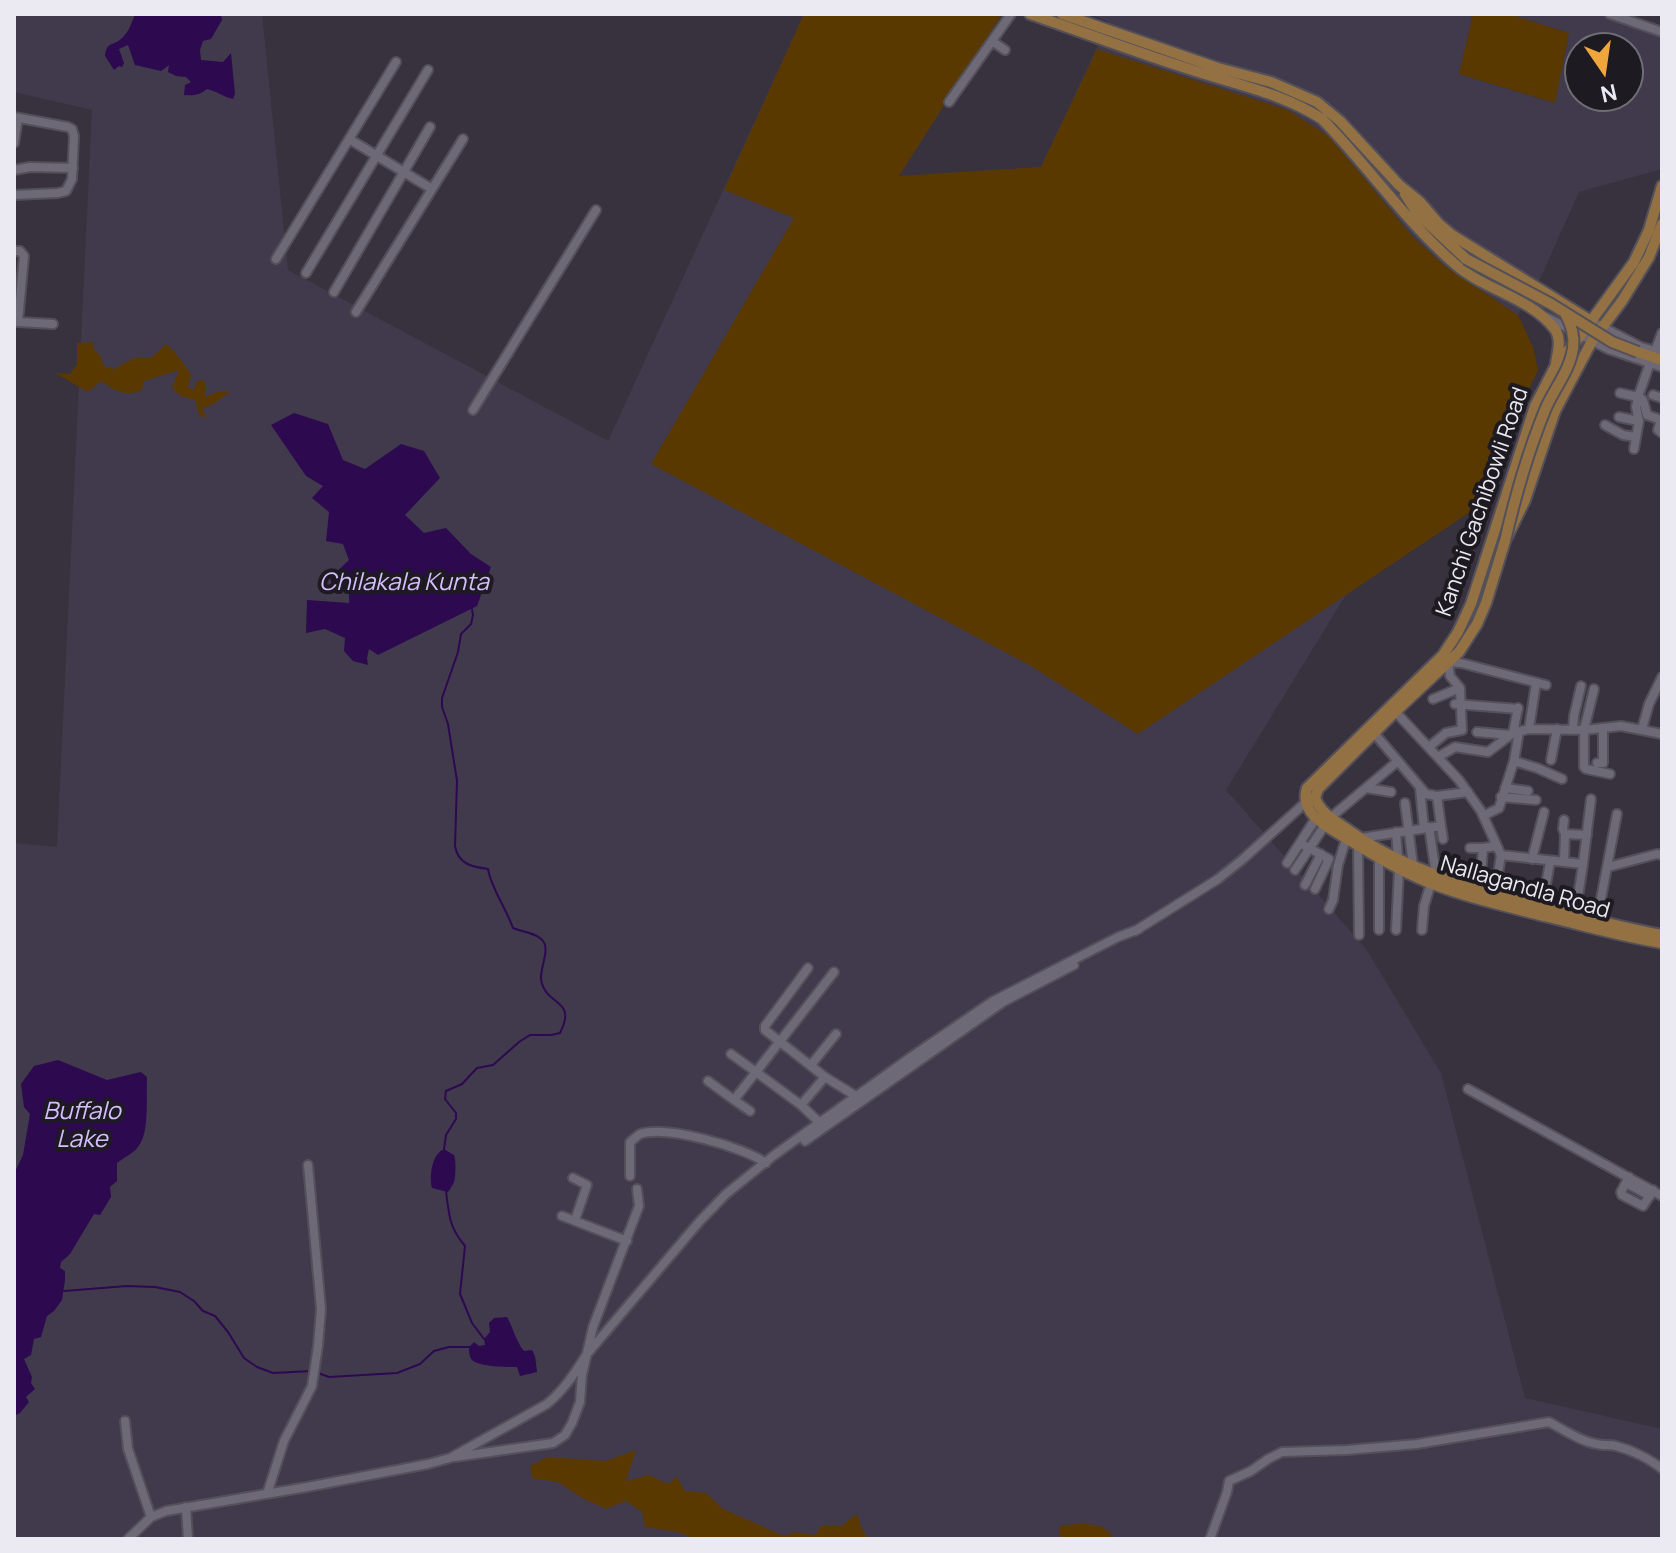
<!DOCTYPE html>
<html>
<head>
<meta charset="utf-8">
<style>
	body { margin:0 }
	#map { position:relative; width:1676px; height:1553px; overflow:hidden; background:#37323e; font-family:Manrope,sans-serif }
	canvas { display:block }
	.frame { position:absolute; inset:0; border:16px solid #ebe9f1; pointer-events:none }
	.north { position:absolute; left:1564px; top:32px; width:80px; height:80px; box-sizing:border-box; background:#1d1b21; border:2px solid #6f6d74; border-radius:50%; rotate:167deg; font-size:22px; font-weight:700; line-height:32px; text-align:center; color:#ebe9f1 }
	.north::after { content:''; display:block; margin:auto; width:28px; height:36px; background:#efa73d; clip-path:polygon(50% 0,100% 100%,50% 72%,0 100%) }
</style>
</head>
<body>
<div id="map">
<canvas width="1676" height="1553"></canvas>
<div class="frame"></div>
<div class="north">N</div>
</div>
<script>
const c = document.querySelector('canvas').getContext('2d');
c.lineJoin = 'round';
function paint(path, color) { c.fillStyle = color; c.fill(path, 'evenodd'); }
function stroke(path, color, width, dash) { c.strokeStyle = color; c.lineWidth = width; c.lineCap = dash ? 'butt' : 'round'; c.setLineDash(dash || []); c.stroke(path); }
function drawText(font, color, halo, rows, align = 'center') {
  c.font = font + ' Manrope,sans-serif'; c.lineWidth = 8; c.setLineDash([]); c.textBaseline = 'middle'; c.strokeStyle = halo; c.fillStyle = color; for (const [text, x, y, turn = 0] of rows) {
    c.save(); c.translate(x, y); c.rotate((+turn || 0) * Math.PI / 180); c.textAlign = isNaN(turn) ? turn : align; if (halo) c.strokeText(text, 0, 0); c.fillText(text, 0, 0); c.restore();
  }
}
paint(new Path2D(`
	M14,14H262L288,270L608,441L804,14H1002L899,176L1041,167L1109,22L1090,14H1473L1459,74L1554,103L1569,33L1509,14H1598L1662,38V169L1579,192L1540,279L1226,790L1366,949L1441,1073L1525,1398L1662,1429V1539H14V843L57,847L92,110L14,92ZM1580,48H1628V96H1580Z`), '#413a4c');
paint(new Path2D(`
	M804,14H1002L899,176L1041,167L1097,49L1288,110L1330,137L1413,237L1445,266L1518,315L1533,347L1538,370L1515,417L1493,488L1491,498L1138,734L1031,666L651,464L794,218L724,190Z
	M1473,14H1509L1569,33L1555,103L1459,74Z
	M93,342L94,350L100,355L104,366L114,369L134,358H151L166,344L174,351L191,374L188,387L193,390L198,380L205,381V397L219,391H231L215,403L202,409L206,416L204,418C197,415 197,406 195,400L181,396L172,388L179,370L144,381L141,391C124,396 115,391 101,381L88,392L55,373L70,374L77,364V343Z
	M636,1450L626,1481L649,1475L668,1484L677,1477L685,1491L706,1493L723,1509L784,1536L796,1532L815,1535L821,1526H842L856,1514C862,1523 859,1528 868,1537L865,1539H695L678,1532L645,1527L642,1512L626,1501L606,1509L582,1498L558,1482L532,1478L530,1466L547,1457L606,1461Z
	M1083,1523L1100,1526L1110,1532L1112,1539H1062L1059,1532L1060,1526Z`), '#5a3900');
paint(new Path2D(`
	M135,14H221L222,20L211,39L203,41L200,50L201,60L223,62L231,53L235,94L233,99C223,97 217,91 207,89C200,95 193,96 184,95L185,85L191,82L186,77L176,76L168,72L169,65L161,71L135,65L128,45L119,49L124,63L122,67L119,66L114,70L105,56C107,40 113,47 122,38C129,32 132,22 135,14Z
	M294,413L328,424L343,460L365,469L401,444L424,451L440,478L405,515L424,533L446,528L471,554L491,567L477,606L378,655L369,649L367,658L368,665L353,661L344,651L345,638L325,629L306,633L307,600L349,603V591L333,587L330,578L349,560L343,544L326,541L329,512L312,498L323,486L306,476L271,425Z
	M58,1060L107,1080L141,1072L147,1077C146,1096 150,1133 138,1147C133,1154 123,1158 117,1163V1181L110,1187L111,1197L100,1215L94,1214L70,1254L61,1262L60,1268L65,1271V1280L62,1300L54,1311L47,1316L41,1337L34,1339L31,1355L24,1359L32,1377L31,1383L35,1389L26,1397L29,1402L20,1413L14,1416V1174L23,1155L30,1114L24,1107L21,1084L34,1066Z
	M444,1149L454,1155C456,1159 456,1177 454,1182C454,1183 449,1191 448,1192L432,1188C429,1176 432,1154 444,1149Z
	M507,1317C513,1328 517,1343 524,1351L532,1350L535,1356L537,1372L520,1376L517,1367C507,1367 479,1367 472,1360C469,1356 469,1352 469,1347L474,1342L479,1346L485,1345L484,1339L490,1332L489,1323L494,1318Z`), '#2d0950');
stroke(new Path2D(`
	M444,1149L446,1135L456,1119V1113L445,1099L446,1091L462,1084L477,1068L493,1065L519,1042L530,1035H551L560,1033C578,998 545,1007 541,979C540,968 550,950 543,941C537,933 522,932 513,928C506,908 491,888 488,869C472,867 458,864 455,846L457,781L448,724L442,707V698L458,652L461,634L471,624L473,615L472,609
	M446,1191C449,1215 449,1227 465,1246L460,1294L472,1323L484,1339
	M64,1291L127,1286L155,1287L180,1292L194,1301L203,1311L215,1316L228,1332L244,1358L257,1367L273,1373L312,1371
	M318,1373L329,1377L397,1373L420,1364L434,1351L449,1347H469`), '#2d0950', 2);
const minor = new Path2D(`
	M1610,14L1662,32
	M992,41L1005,50
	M949,102L1011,14
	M14,117L68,127L72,129L74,136L72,179L66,191L58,193L14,195
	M349,139L432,189
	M14,143L18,118
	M14,170L30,167L73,168
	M14,251H20L24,256L18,322H14
	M276,259L396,62
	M306,273L428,70
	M334,292L430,127
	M356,312L463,139
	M1546,317L1608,349L1662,367
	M1591,321L1641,347L1662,353
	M18,322L53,324
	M1655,351L1662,333
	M1620,393L1638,397L1643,400L1647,415L1661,420L1658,430L1662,433
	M1653,395L1662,398
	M473,410L596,210
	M1619,417L1639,421
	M1605,425L1623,435L1636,437
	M1634,449L1639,421L1636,407L1638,397L1650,363
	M1594,689L1584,730V767L1586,769L1610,774
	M1433,699L1460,688
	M1455,704L1518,709
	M1391,707L1459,780L1481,811L1501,855L1495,893
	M1529,729L1536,683
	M1642,729L1649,704L1662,677
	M1573,730L1574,716L1581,686
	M1477,732L1510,735
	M1374,733L1426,794L1437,796L1468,792
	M1513,733L1518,708
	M1429,747L1446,733L1462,730L1460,688L1450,676L1448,662L1461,663L1546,685
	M1438,757L1455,747L1488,752L1513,733L1529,729L1584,730L1621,726L1662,734
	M1551,760L1557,729
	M1514,761L1537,768L1562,779
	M1597,763H1603V729
	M1366,788L1391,792
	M1505,788L1528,791
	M1420,789L1424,828
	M1437,796L1441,826
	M1501,797L1536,800
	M1405,803L1413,865
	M1483,816L1499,808L1514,761L1519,732
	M1330,818L1398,761
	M1564,820L1563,829L1565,834
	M1429,827L1436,874
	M1396,832L1398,858
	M1361,838L1441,826L1443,839
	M1300,843L1329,859L1315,889
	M1358,847L1359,935
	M1470,848H1483
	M1501,855L1583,864
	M1532,859L1544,812
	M1564,862L1565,834L1587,835
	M1287,863L1316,818
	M1608,867L1657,854L1662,855
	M1295,870L1325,825
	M1305,885L1321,854
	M1480,889L1483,848L1496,846
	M1542,907L1550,862
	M1329,909L1333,900L1338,865L1346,839
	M1575,916L1583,864L1591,799
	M1597,920L1617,814
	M1379,930V859
	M1396,930L1399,869
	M1422,930L1424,906L1431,883
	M1135,931L1218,879L1243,859L1305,803
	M808,968L765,1026V1030L825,1077L856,1096
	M731,1054L756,1072L734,1100L750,1111
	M811,1065L836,1034
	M708,1081L734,1100
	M1468,1089L1662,1196
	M801,1105L825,1077
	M821,1124L801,1105L756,1072L834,972
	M805,1141L1003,1002L1074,965
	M630,1176V1142C633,1140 638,1135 640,1134C667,1125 743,1147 766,1163
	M1629,1177L1621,1192L1622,1195L1643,1206L1653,1190
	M573,1178L587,1185L575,1220
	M1626,1183L1650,1196
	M562,1216L627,1241
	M125,1421L128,1449L151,1517
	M455,1457L553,1443L565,1435L572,1423L580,1402L582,1375L593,1327L639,1206L637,1189
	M267,1494L284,1441L312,1386L318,1346L321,1309L308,1165
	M186,1507L188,1539
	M128,1539L151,1517L166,1511L307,1487L428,1464L450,1458L547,1404C564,1390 575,1373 587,1354L699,1222L726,1194L773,1156L911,1057L993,1001L1118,937L1139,929
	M1210,1539L1227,1492L1229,1481L1251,1471L1268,1459L1282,1452L1347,1450L1417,1444L1549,1422C1564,1430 1580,1441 1597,1444C1603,1446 1610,1444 1616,1446C1632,1450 1650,1459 1662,1469`);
const major = new Path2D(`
	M1030,14C1083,32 1135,52 1189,69C1234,84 1282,93 1322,119C1368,166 1406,222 1456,265C1485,290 1529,297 1554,328C1562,338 1558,351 1556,363
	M1062,14L1218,68L1271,82L1317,102L1340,121L1399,185L1420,202L1439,224L1452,235L1591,321
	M1662,186L1649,230L1634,262L1581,335L1556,365L1535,406L1471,604L1458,632L1443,655L1307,788C1299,813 1326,826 1344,837C1372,854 1400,871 1430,883C1469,898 1509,907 1548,917C1586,926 1624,937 1662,943
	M1405,194L1417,213L1466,259
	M1662,224L1649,257L1622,301L1592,341L1555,411L1525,500L1505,541L1486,603L1477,624L1459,652L1395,712L1318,789L1315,798C1321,814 1336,821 1350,831C1400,867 1460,884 1519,900C1566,913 1614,926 1662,935
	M1638,352L1662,360`);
stroke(minor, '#53505a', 12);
stroke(major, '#53505a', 14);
stroke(minor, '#6d6976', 8);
stroke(major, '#937142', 10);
const majorBridge = new Path2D(`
	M1466,259L1551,304L1612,342L1638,352
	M1505,541C1515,497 1528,452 1545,410C1553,390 1570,371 1573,348C1575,335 1571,324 1565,313`);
stroke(majorBridge, '#53505a', 14, []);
stroke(majorBridge, '#937142', 10);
drawText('22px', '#ebe9f1', '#1d1b21', [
	["Kanchi Gachibowli Road",1483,502,-71],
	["Nallagandla Road",1525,888,16]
]);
drawText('italic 24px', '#d4befc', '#1d1b21', [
	["Chilakala Kunta",404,583],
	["Buffalo",82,1112],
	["Lake",82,1140]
]);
</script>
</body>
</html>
